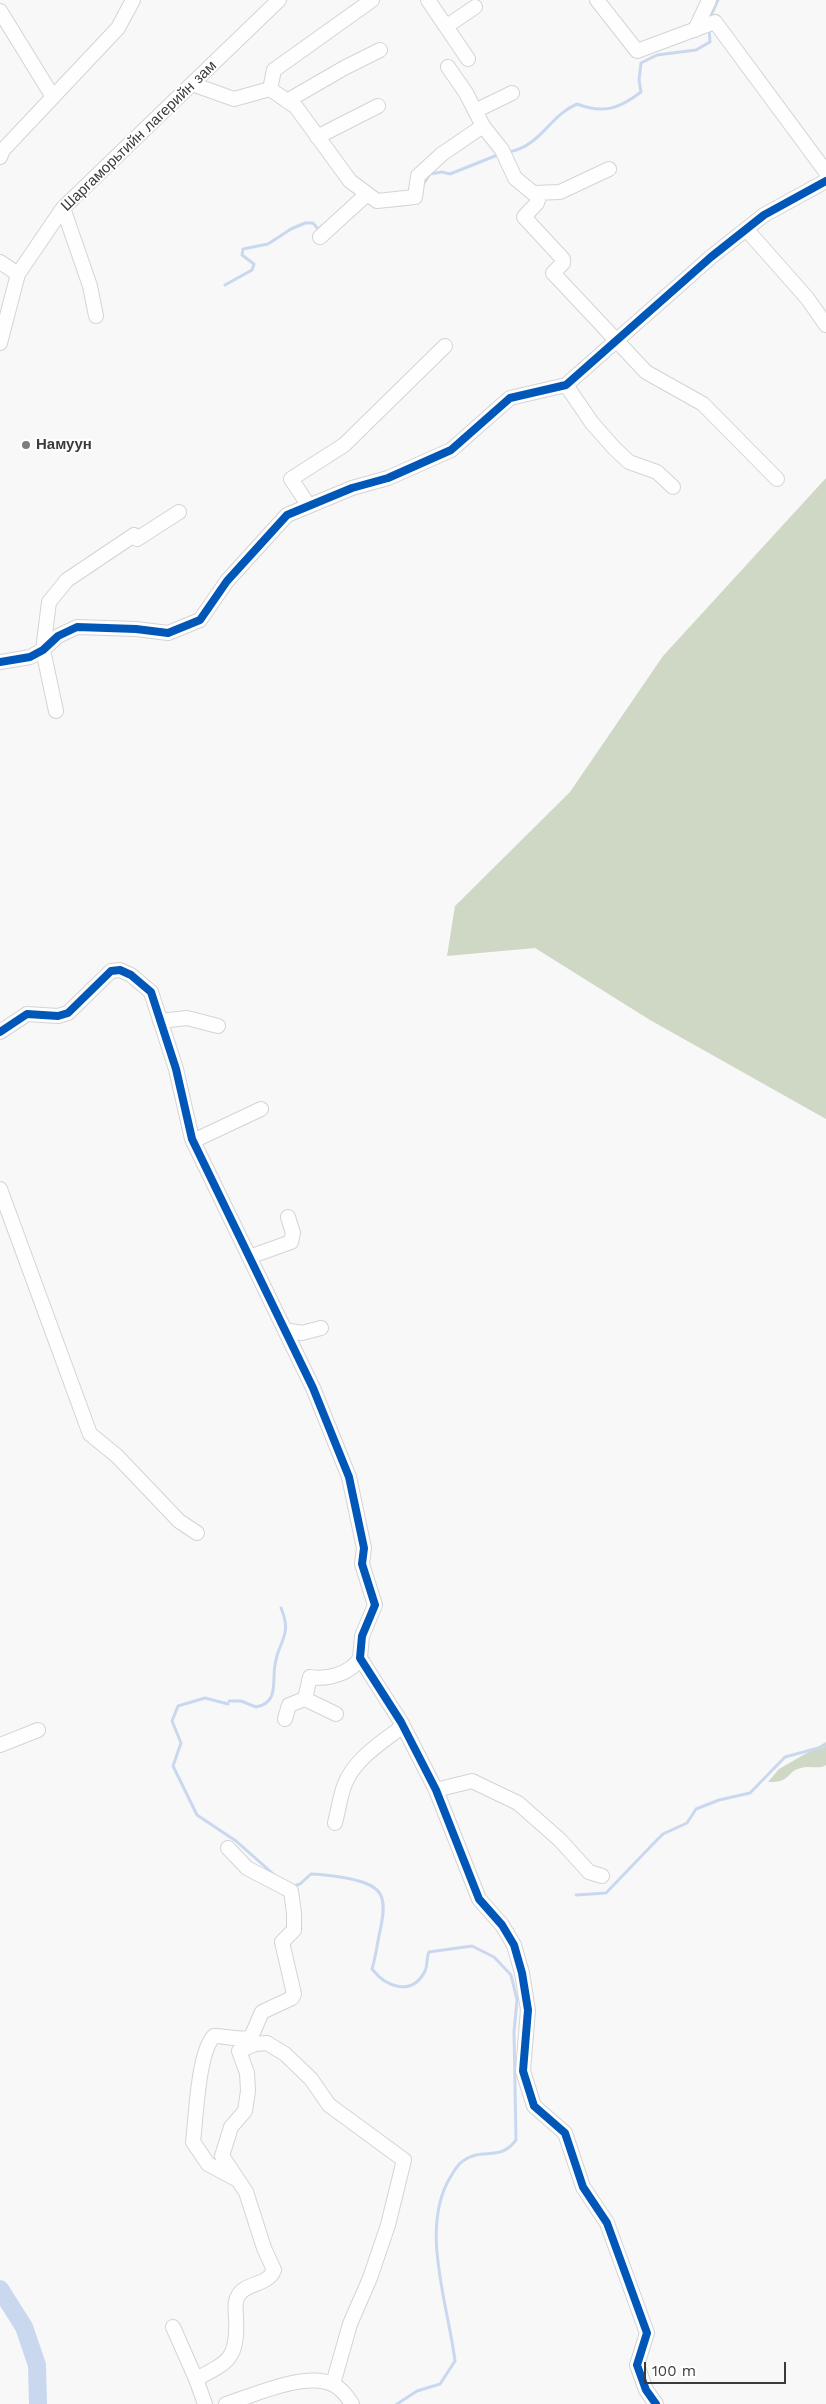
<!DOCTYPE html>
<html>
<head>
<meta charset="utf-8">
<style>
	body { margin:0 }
	#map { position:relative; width:826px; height:2404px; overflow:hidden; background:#f8f8f9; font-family:"Work Sans",sans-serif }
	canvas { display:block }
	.scale { position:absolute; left:644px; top:2362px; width:142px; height:22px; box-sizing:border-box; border:2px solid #3b3b3c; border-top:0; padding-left:6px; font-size:15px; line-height:18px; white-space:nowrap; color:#3b3b3c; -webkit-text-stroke:4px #fff; paint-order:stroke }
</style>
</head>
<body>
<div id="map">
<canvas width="826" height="2404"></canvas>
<div class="scale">100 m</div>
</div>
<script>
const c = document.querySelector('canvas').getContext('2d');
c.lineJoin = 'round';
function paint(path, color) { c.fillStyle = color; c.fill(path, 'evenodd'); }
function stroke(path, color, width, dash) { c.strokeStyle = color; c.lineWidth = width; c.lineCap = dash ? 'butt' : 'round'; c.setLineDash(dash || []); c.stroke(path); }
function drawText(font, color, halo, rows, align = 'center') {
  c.font = font + ' "Work Sans",sans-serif'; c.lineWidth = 4; c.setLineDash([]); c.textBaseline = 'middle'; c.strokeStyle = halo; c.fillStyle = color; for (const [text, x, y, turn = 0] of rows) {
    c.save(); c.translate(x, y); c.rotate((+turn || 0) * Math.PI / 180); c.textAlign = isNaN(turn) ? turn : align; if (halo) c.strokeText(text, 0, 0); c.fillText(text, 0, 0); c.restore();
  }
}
paint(new Path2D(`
	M826,478V1119L650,1020L535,948L447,956L455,906L570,792L663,656Z
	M826,1742V1765C818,1770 810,1765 801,1768C786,1771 792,1783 768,1782L779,1769Z`), '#cfd8c4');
stroke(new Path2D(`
	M709,20L718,0
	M509,152C541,146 549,116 577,104C603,114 619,109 641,92L639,80L641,63L657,55L696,50L710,42L709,28
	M422,186L430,174L442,172L450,174L500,154
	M392,206L413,203
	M225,285L252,270L254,264L242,255L243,249L268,244L291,229L305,223H313L318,229L325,224
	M229,1701H241L256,1707C279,1703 272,1682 275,1665C278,1641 293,1636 281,1608
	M228,1704L205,1698L178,1706L172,1721L181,1743L173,1766L197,1815L236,1841L279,1879
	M294,1886L300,1884L311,1874C323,1874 334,1876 346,1878C383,1885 388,1895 380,1931C377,1944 376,1956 372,1969C386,1987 412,1997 425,1971C428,1965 426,1958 429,1952L472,1946L494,1957L511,1975L517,2000L514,2032L516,2140C499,2163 483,2146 463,2161C458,2164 454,2171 451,2176C419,2227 448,2304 455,2361L440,2384L417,2391L397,2404
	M576,1895L606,1893L654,1843L663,1834L687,1823L696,1809L719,1800L750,1793L785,1757L826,1746`), '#cad8ef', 3);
stroke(new Path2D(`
	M0,2289L24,2327L37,2365L38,2404`), '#cad8ef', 18);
const minor = new Path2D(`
	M428,0L468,59
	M597,0L637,51L715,22L826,172
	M0,11L53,97
	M447,26L475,7
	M695,30L709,0
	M448,67L466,93L483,126
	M192,84L234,99L270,89L296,107L350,181L377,201L415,197L418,176L442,154L483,126L502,150L515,178L533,193L560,192L609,169
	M270,89L274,70L372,0
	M287,101L344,68L380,50
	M475,111L512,93
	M317,137L378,106
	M0,157L3,150L118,28L133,0
	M540,193L537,203L524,217L563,259V263L553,273L646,372L703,404L777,479
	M63,208L90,286L96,316
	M746,229L807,298L826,325
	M320,237L367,194
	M0,262L18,274
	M0,343L18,274L63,208L279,0
	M566,385L592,423L615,449L629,462L657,472L673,487
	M309,506L291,479L344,445L445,346
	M0,662L30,657L43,650L58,636L77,627L136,629L168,633L200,620L227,581L287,515L352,488L388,478L451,450L510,398L566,385L711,257L764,215L826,181
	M56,711L43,650L49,602L67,580L134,535L137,539L179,512
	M160,1021L187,1018L218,1026
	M0,1032L27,1014L58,1016L68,1013L111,971L120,970L131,975L151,992L176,1069L192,1139L313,1388L349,1477L364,1548L362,1564L375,1605L362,1636L360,1658L401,1722L436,1790L479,1899L502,1925L514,1945L522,1973L528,2010L523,2071L534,2106L565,2133L583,2187L607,2223L647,2333L637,2365L646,2390L656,2404
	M193,1141L261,1109
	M0,1189L90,1434L117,1456L179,1521L197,1533
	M249,1257L291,1242L293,1233L288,1217
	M285,1330L302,1333L321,1328
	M336,1714L305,1699L310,1677C326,1680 351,1674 360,1658
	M285,1719L289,1705L305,1699
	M0,1745L38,1730
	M436,1790L472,1781L518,1803L560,1840L589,1872L602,1876
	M335,1823C338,1811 340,1798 344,1786C354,1759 381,1743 403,1726
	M228,1848L247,1868L291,1891L294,1913V1930L282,1942L294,1994L292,1998L262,2012L251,2037C241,2041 226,2036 214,2036C198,2052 196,2118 193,2142L208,2164L236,2179
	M173,2327L196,2379
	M205,2404L196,2379C229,2362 238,2358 236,2318C236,2311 234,2302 238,2296C245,2282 268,2286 274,2270L264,2248L246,2192L222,2156L231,2127L245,2111L248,2091L247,2073L239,2051L255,2044L267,2043L285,2054L311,2079L329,2105L404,2160L388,2225L370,2278L350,2324L333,2384
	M226,2404C252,2396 308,2370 334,2385C342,2389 347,2396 352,2404`);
stroke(minor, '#d4d4d5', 16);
stroke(minor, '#fefefe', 14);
stroke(new Path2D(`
	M0,662L30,657L43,650L58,636L77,627L136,629L168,633L200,620L227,581L287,515L352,488L388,478L451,450L510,398L566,385L711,257L764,215L826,181
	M0,1032L27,1014L58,1016L68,1013L111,971L120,970L131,975L151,992L176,1069L192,1139L313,1388L349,1477L364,1548L362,1564L375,1605L362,1636L360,1658L401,1722L436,1790L479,1899L502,1925L514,1945L522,1973L528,2010L523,2071L534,2106L565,2133L583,2187L607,2223L647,2333L637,2365L646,2390L656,2404`), '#0057b8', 8);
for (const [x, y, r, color] of [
	[26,445,5,"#7d7d7e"]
]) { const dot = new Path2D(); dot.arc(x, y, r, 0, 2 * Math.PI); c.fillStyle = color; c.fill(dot); stroke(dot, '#fff', 2); }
drawText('15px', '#3b3b3c', '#fff', [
	["Шаргаморьтийн лагерийн зам",139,136,-44]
]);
drawText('bold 15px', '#3b3b3c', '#fff', [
	["Намуун",36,445]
], 'left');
</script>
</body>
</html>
